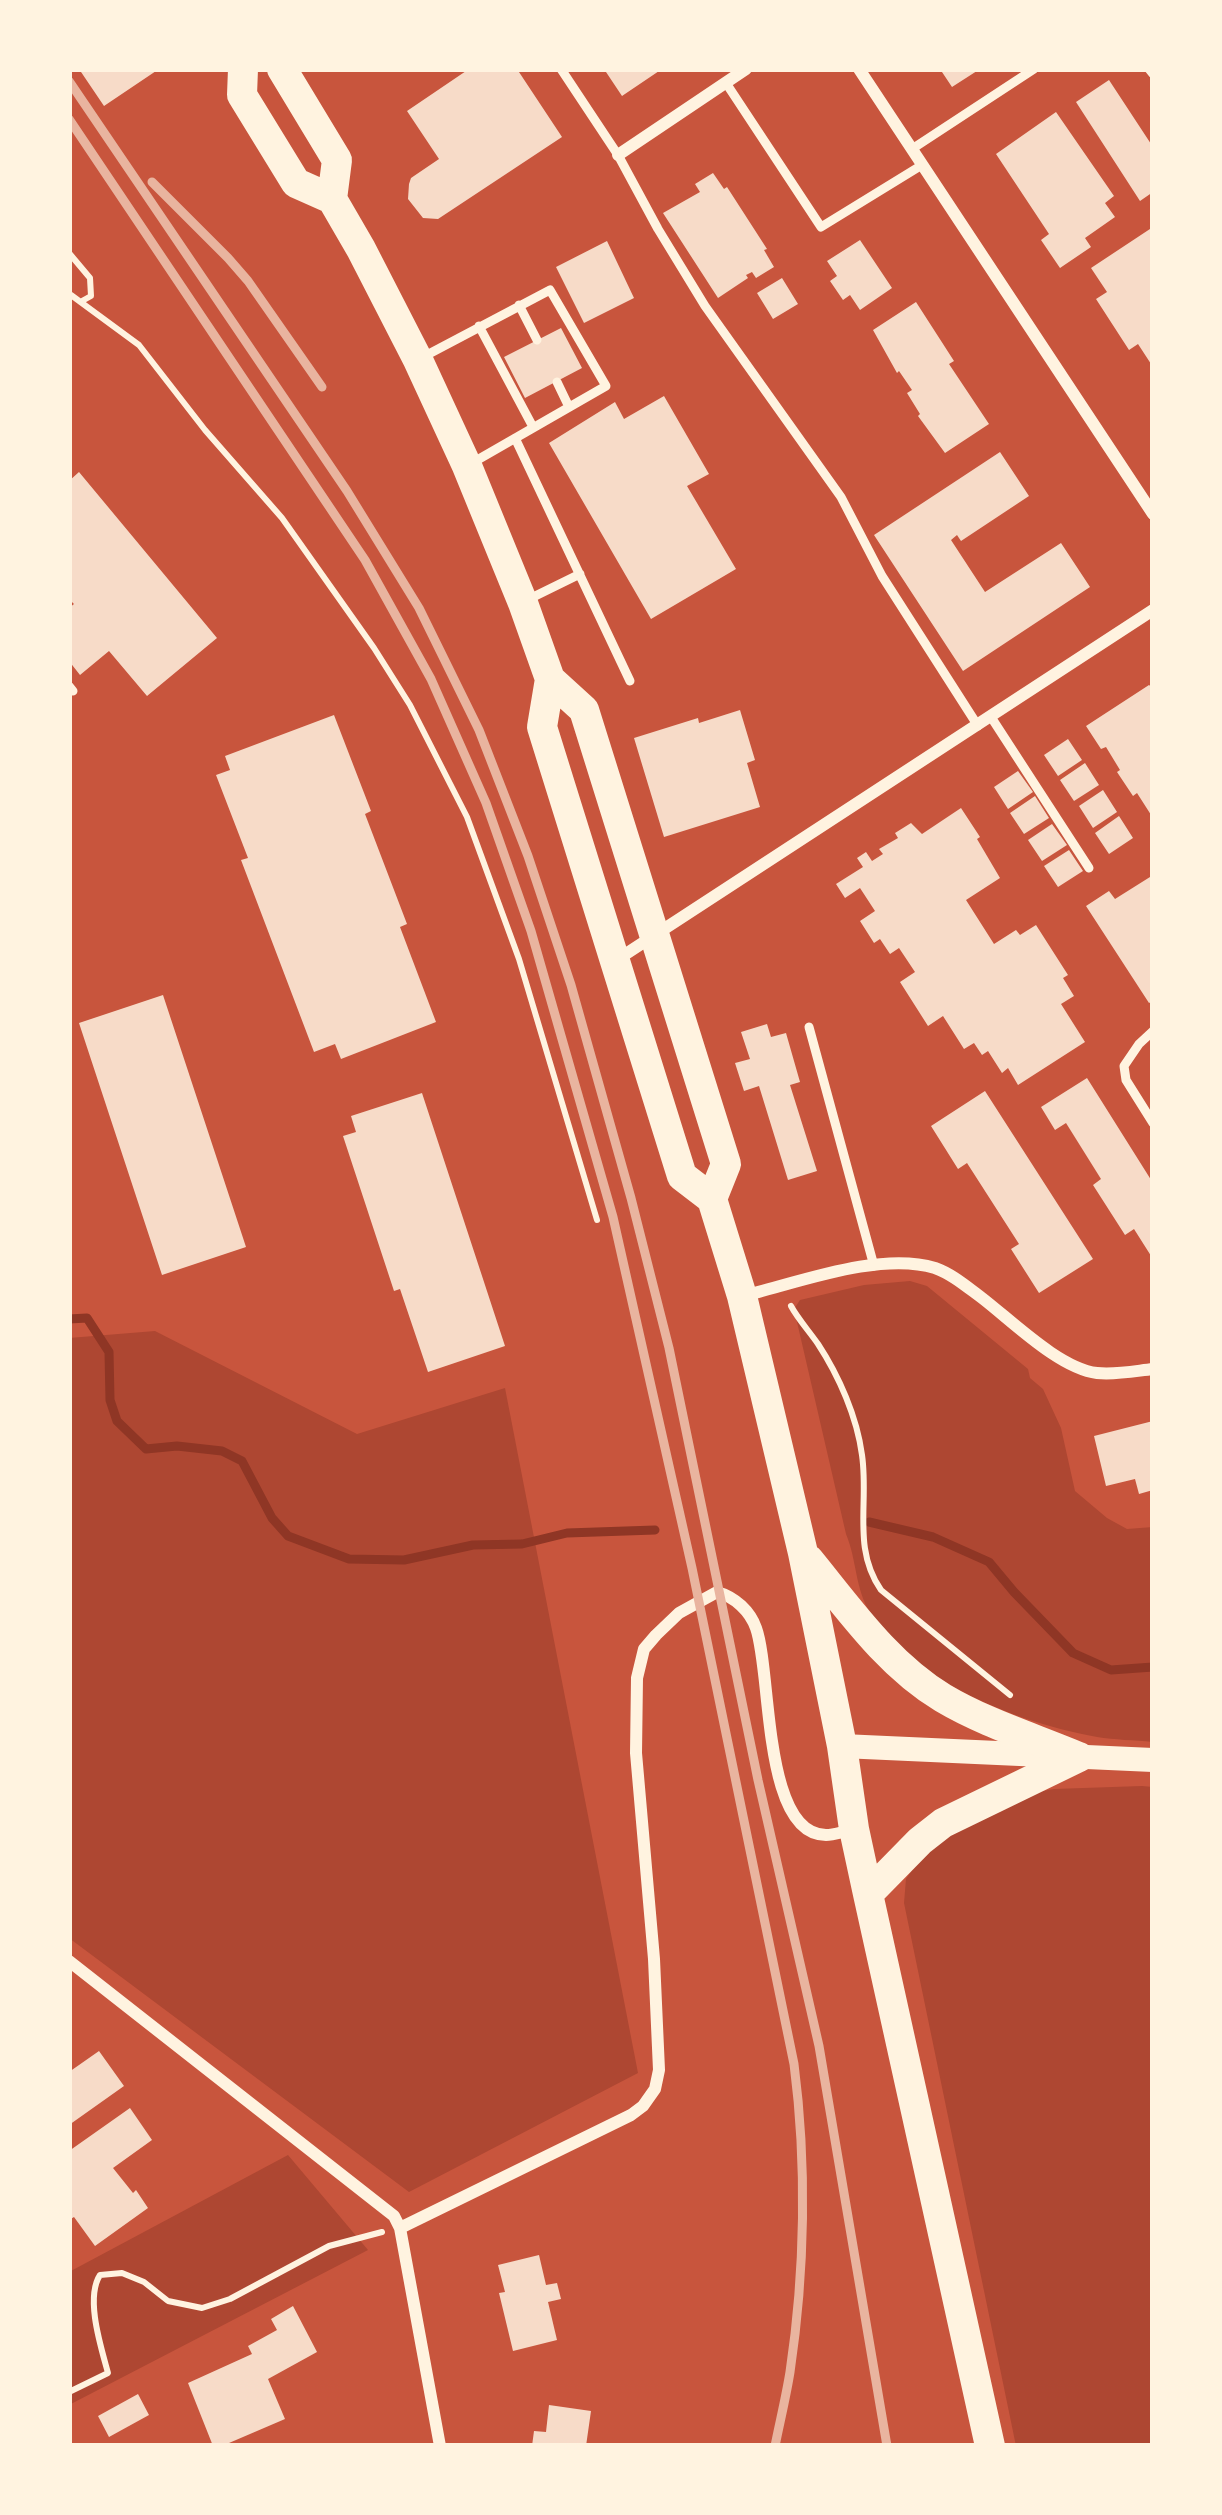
<!DOCTYPE html>
<html>
<head>
<meta charset="utf-8">
<style>
	body { margin:0 }
	#map { position:relative; width:1222px; height:2515px; overflow:hidden; background:#c8553d; font-family:Karla,sans-serif }
	canvas { display:block }
	.frame { position:absolute; inset:0; border:72px solid #fff3e0; pointer-events:none }
</style>
</head>
<body>
<div id="map">
<canvas width="1222" height="2515"></canvas>
<div class="frame"></div>
</div>
<script>
const c = document.querySelector('canvas').getContext('2d');
c.lineJoin = 'round';
function paint(path, color) { c.fillStyle = color; c.fill(path, 'evenodd'); }
function stroke(path, color, width, dash) { c.strokeStyle = color; c.lineWidth = width; c.lineCap = dash ? 'butt' : 'round'; c.setLineDash(dash || []); c.stroke(path); }
paint(new Path2D(`
	M910,1281L927,1286L1028,1369L1030,1378L1043,1389L1061,1428L1075,1491L1107,1518L1127,1529L1153,1527V1742C1134,1740 1115,1740 1097,1737C1019,1723 915,1683 871,1614C855,1590 857,1560 846,1534L794,1309L800,1300L864,1285Z
	M155,1331L357,1434L505,1388L638,2073L409,2192L69,1938V1338Z
	M1142,1786L1153,1787V2446H1016L904,1903L906,1879L929,1845L1020,1795L1054,1789Z
	M288,2155L368,2250L69,2405V2272Z`), '#ae4732');
stroke(new Path2D(`
	M69,1319L87,1318L109,1352L110,1400L117,1421L146,1449L177,1446L222,1451L242,1461L272,1518L288,1536L349,1559L404,1560L473,1545L522,1544L567,1533L655,1530
	M869,1522L933,1537L989,1562L1014,1592L1073,1653L1111,1670L1153,1667`), '#8f3625', 9);
paint(new Path2D(`
	M79,69H159L104,106Z
	M469,69H517L562,137L438,219L423,218L408,199L409,184L411,178L439,159L407,111Z
	M604,69H662L622,96Z
	M940,69H980L952,87Z
	M1109,80L1153,147V192L1140,201L1076,102Z
	M1056,112L1114,196L1105,203L1115,217L1085,238L1091,247L1060,268L1041,240L1049,234L996,154Z
	M713,173L724,189L727,187L767,249L764,250L774,267L756,278L752,272L746,275L748,278L718,298L663,213L700,192L695,184Z
	M1153,227V367L1138,344L1129,350L1096,299L1107,292L1091,268Z
	M860,240L892,288L860,310L850,295L843,300L830,281L837,276L827,261Z
	M607,241L634,298L584,323L556,267Z
	M782,278L798,304L773,319L757,293Z
	M916,302L954,361L949,364L989,424L945,453L918,416L920,414L907,393L912,390L899,371L897,373L873,330Z
	M561,328L582,368L525,398L504,357Z
	M664,396L709,474L687,486L736,569L651,619L549,443L615,402L624,419Z
	M1000,452L1029,496L961,541L957,535L951,540L985,592L1061,543L1090,587L963,671L874,535Z
	M79,472L217,638L147,696L109,651L80,675L69,661V608L74,604L69,599V481Z
	M1149,685L1153,688V818L1137,793L1133,796L1117,772L1120,770L1106,747L1101,749L1086,726Z
	M740,710L755,760L747,763L760,807L664,837L634,738L698,718L699,723Z
	M334,715L371,811L365,814L407,924L400,927L436,1022L341,1059L335,1044L314,1052L241,860L248,858L216,775L230,770L225,756Z
	M1068,739L1082,760L1058,776L1044,755Z
	M1085,763L1099,785L1074,801L1060,780Z
	M1018,771L1033,792L1008,809L994,787Z
	M1103,790L1117,812L1093,828L1079,806Z
	M1035,796L1049,818L1024,834L1010,813Z
	M961,808L980,837L977,839L1000,878L966,900L994,944L1016,930L1020,935L1036,925L1068,975L1063,978L1074,996L1061,1004L1085,1042L1018,1085L1008,1068L1002,1073L988,1051L982,1055L974,1043L964,1049L943,1016L928,1026L900,982L915,972L899,948L890,954L880,939L874,943L860,921L875,911L860,888L845,898L836,884L863,867L857,858L866,852L872,861L883,854L879,849L898,838L895,833L911,823L922,834Z
	M1119,816L1133,838L1109,854L1095,833Z
	M1052,824L1067,845L1042,861L1028,840Z
	M1069,850L1083,871L1058,887L1044,866Z
	M1150,877L1153,882V1001L1149,1003L1086,906L1109,891L1115,899Z
	M163,995L246,1247L162,1275L79,1023Z
	M767,1024L771,1037L786,1033L800,1082L790,1085L817,1171L788,1180L759,1086L744,1091L735,1063L750,1059L741,1032Z
	M1087,1078L1153,1183V1259L1134,1229L1125,1235L1093,1185L1101,1179L1066,1123L1055,1130L1041,1107Z
	M985,1091L1093,1259L1039,1293L1011,1249L1019,1244L967,1163L958,1169L931,1126Z
	M422,1093L505,1346L428,1372L400,1289L394,1291L343,1136L356,1132L351,1116Z
	M1153,1421V1490L1139,1494L1135,1479L1106,1486L1094,1436Z
	M99,2051L124,2086L69,2125V2072Z
	M130,2108L152,2140L113,2168L133,2193L136,2190L148,2208L95,2246L74,2217L69,2220V2151Z
	M539,2255L546,2285L557,2283L561,2299L548,2302L557,2340L513,2351L499,2293L505,2292L498,2265Z
	M293,2306L317,2352L268,2379L285,2419L222,2446H213L188,2383L252,2354L248,2346L277,2330L271,2319Z
	M138,2394L149,2415L109,2437L98,2416Z
	M549,2405L591,2411L586,2446H532L534,2431L546,2432Z`), '#f7dbc8');
stroke(new Path2D(`
	M69,253L90,278L91,296L82,301
	M71,295L139,345L205,430L282,518L374,648L410,705L467,817L519,959L597,1220
	M791,1306C798,1319 809,1331 818,1344C839,1376 857,1417 862,1455C869,1503 852,1548 881,1590L1010,1695
	M69,2392L108,2373C101,2347 85,2298 100,2275L122,2273L144,2282L168,2301L202,2308L230,2299L329,2246L382,2232`), '#fff3e0', 6);
stroke(new Path2D(`
	M561,69L618,155L658,229L705,306L841,497L882,576L978,726
	M1149,69L1153,74
	M726,83L821,227L922,165
	M912,149L1034,69
	M519,305L537,340
	M479,326L533,427
	M423,357L550,290L606,386L472,463
	M557,382L569,407
	M515,438L630,681
	M525,601L580,574
	M69,686L73,691
	M991,717L1089,868
	M809,1027L874,1266
	M1153,1031L1139,1044L1124,1066L1126,1080L1153,1123`), '#fff3e0', 9);
stroke(new Path2D(`
	M859,69L1153,514
	M618,155L746,69
	M615,961L1153,610
	M743,1296C797,1283 880,1251 935,1268C952,1274 967,1287 982,1298C1012,1321 1060,1369 1097,1373C1116,1375 1135,1371 1153,1369
	M69,1961L394,2216L400,2228
	M440,2446L400,2228L631,2115L643,2106L655,2089L659,2070L654,1959L636,1753L637,1678L644,1649L656,1635L679,1613L717,1592C735,1597 750,1611 756,1628C772,1672 762,1835 826,1835C834,1835 845,1831 853,1830`), '#fff3e0', 12);
stroke(new Path2D(`
	M842,1746L1153,1760`), '#fff3e0', 24);
stroke(new Path2D(`
	M243,69L242,95L296,183L332,199L361,249L418,360L467,466L523,603L550,679L584,710L726,1164L712,1199
	M282,69L337,160L332,199
	M550,679L542,727L682,1176L712,1199L742,1296L803,1553L842,1746L854,1829L868,1894L990,2446
	M809,1560C849,1609 888,1665 943,1698C985,1723 1034,1738 1079,1757
	M868,1894L920,1841L943,1823L1079,1757`), '#fff3e0', 30);
stroke(new Path2D(`
	M69,81L347,491L419,608L479,730L528,856L571,985L631,1198L669,1348L758,1780L819,2046L887,2446
	M69,119L365,560L431,679L486,803L531,931L613,1217L692,1568L794,2064C807,2164 805,2272 790,2372C786,2397 780,2421 775,2446
	M152,182L228,258L248,281L322,387`), '#e9b49f', 9);
</script>
</body>
</html>
